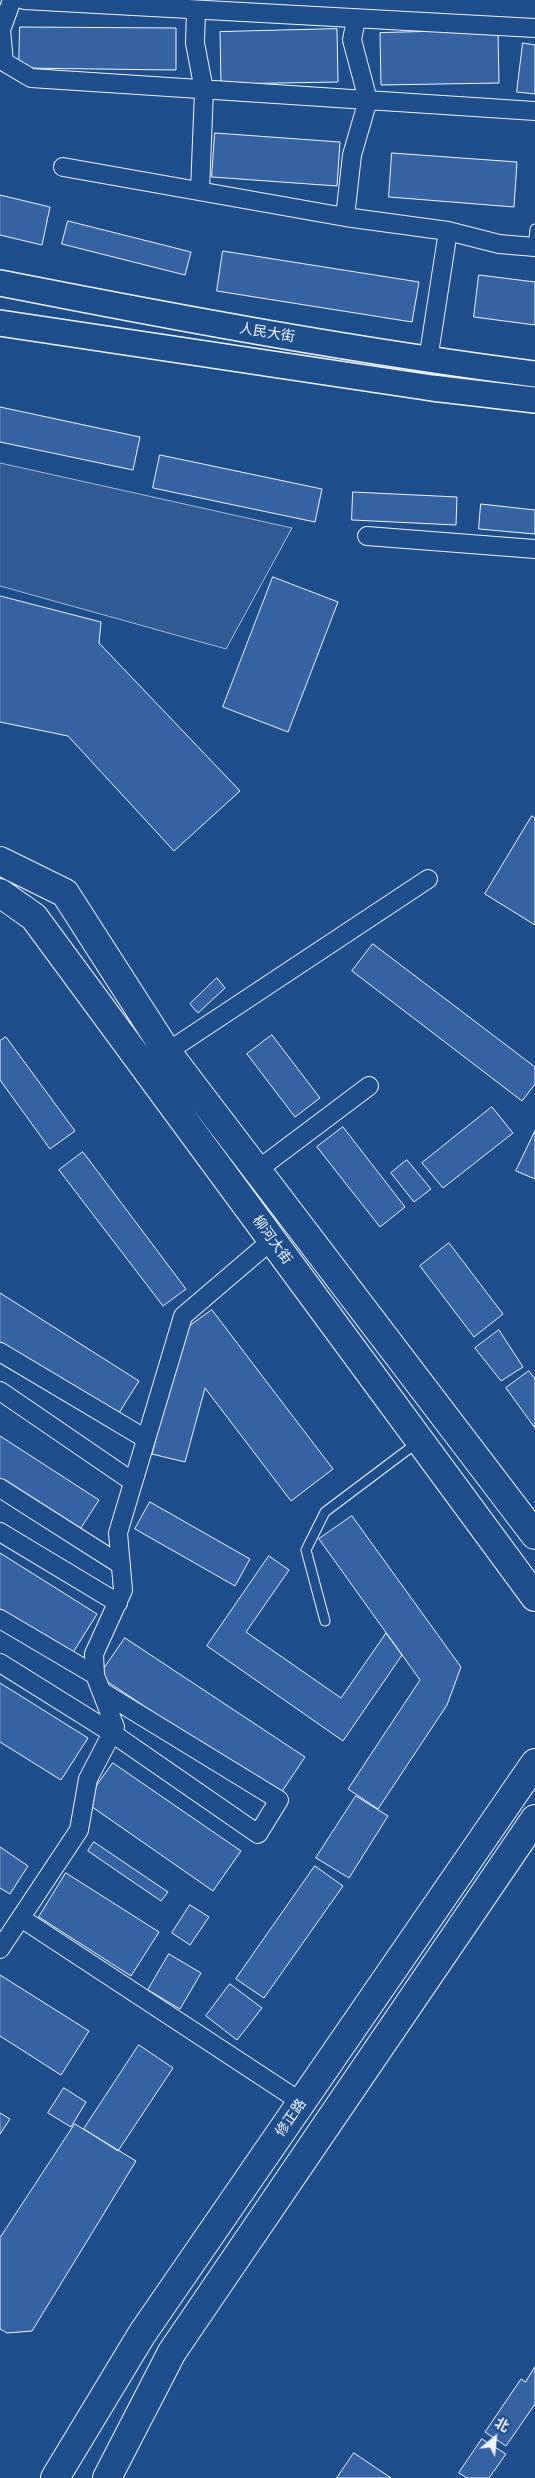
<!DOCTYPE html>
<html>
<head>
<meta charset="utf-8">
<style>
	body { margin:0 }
	#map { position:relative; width:535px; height:2478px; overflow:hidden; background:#1f4e8c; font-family:"Open Sans","Noto Sans SC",sans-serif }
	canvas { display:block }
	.north { position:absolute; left:470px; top:2413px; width:50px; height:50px; -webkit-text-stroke:4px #1f4e8c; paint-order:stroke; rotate:28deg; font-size:14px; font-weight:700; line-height:20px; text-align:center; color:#f2f6ff }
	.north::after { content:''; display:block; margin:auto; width:18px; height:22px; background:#f2f6ff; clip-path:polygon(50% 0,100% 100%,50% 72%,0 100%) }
</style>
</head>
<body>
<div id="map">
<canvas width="535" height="2478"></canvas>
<div class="north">北</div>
</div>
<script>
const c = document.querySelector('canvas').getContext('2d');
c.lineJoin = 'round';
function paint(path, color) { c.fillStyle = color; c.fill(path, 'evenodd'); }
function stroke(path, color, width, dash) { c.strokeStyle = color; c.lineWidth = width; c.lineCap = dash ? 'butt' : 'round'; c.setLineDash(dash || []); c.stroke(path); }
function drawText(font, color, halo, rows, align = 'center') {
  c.font = font + ' "Open Sans","Noto Sans SC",sans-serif'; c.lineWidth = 4; c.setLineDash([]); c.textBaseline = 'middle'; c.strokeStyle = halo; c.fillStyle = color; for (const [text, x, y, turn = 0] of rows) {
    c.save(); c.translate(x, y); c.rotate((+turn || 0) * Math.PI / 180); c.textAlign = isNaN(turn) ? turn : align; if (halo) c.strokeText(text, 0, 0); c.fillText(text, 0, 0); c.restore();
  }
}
const built = new Path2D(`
	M0,463L292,528L226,649L0,586Z`);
paint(built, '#305b95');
stroke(built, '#a8bbd7', 1);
const building = new Path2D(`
	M20,27L176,28V70L19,68Z
	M337,29L338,82L221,84L220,32Z
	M498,30L499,83L381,85L380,33Z
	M523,43L535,45V94L517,92Z
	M215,133L340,142L337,186L212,177Z
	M392,153L517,162L514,207L389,197Z
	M0,195L50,207L42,245L0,235Z
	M68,221L191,252L185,275L62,244Z
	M223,251L419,282L412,322L217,291Z
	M479,275L535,282V325L474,317Z
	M0,407L140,437L133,470L0,442Z
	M160,455L322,489L315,522L153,488Z
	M353,492L457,497L456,525L352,520Z
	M481,504L535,510V534L479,529Z
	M273,577L338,602L288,732L223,707Z
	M0,596L101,622L99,643L240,791L174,851L68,736L0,722Z
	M532,816L535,818V925L485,894Z
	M373,944L535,1067V1084L522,1101L352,971Z
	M217,978L225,988L198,1013L190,1004Z
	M272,1035L320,1098L295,1117L247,1054Z
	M6,1037L75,1131L50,1149L0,1080V1041Z
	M492,1107L513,1133L443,1188L422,1163Z
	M343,1127L405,1207L380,1227L317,1147Z
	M535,1131V1179L516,1171Z
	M83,1152L186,1289L163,1306L59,1170Z
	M407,1160L431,1189L414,1202L391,1173Z
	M449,1243L503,1314L474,1337L420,1266Z
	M0,1293L139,1381L117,1416L0,1342Z
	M212,1310L333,1469L291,1501L205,1388L185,1462L152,1454L184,1330Z
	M499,1330L523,1367L501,1381L475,1348Z
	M529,1371L535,1379V1428L506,1388Z
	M0,1436L99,1500L77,1534L0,1484Z
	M150,1502L250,1559L235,1586L135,1529Z
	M352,1516L461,1667L447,1705L378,1809L348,1789L420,1680L319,1539Z
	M0,1553L97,1614L72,1654L0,1609Z
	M269,1556L289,1570L246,1632L341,1698L386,1633L402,1655L343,1741L207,1646Z
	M125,1638L305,1757L279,1796L99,1676Z
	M0,1683L88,1738L61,1780L0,1742Z
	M113,1763L241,1851L213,1891L85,1802Z
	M356,1796L388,1816L349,1878L316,1858Z
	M94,1842L168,1892L161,1901L88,1851Z
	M0,1847L28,1866L10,1894L0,1888Z
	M315,1866L343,1886L264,1998L236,1979Z
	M66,1873L159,1932L131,1976L39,1917Z
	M190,1905L209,1917L190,1945L172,1933Z
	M169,1954L201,1973L180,2009L148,1990Z
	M0,1975L89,2031L61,2075L0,2036Z
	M230,1984L262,2008L237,2040L206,2016Z
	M139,2045L173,2068L118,2151L84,2129Z
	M64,2088L86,2102L71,2127L48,2113Z
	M0,2113L10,2119L0,2134Z
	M75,2124L136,2161L32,2331L7,2333L0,2329V2238Z
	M535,2367V2404L506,2446L485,2432L521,2379L525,2382Z
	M482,2439L506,2454L489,2478H467L459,2473Z
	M354,2453L391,2478H337Z`);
paint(building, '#3563a3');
stroke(building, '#f2f6ff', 1);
const lane = new Path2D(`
	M533,247L535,229
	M325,1621L306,1550L325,1512L418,1442`);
const street = new Path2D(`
	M12,0L1,30L4,62L31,78L535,111
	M24,0L535,28
	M196,10L195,43L204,90L200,191
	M63,167L345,217L448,231L499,244L535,247
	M345,217L352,155L368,100L352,40L356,19
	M428,360L448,231
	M367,536L535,549
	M167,1052L428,879
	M256,1171L369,1086
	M0,1352L146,1439
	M0,1391L133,1482
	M0,1488L121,1565
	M0,1532L118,1603
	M0,1619L95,1675
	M0,1663L112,1733L258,1834L279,1800L101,1691
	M21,1918L301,2102
	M0,1949L79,1830L88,1779L115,1727L95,1675L94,1654L123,1590L118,1533L183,1316L272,1240`);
const secondary = new Path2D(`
	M0,283C178,318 355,351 535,374
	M0,323L432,388L535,400`);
const primary = new Path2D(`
	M0,861L65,893L167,1052L535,1535
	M0,893L34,917L535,1597`);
const highway = new Path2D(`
	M55,2478L142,2334L535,1763
	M107,2478L172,2352L535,1819`);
stroke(lane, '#f2f6ff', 11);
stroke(street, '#f2f6ff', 20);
stroke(secondary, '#f2f6ff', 28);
stroke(primary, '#f2f6ff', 30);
stroke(highway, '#f2f6ff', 30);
stroke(lane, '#1f4e8c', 9);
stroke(street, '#1f4e8c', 18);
stroke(secondary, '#1f4e8c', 25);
stroke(primary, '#1f4e8c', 28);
stroke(highway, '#1f4e8c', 28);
drawText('14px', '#f2f6ff', '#1f4e8c', [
	["人民大街",267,333,9],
	["柳河大街",272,1240,54],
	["修正路",291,2118,-55]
]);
</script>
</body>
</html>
